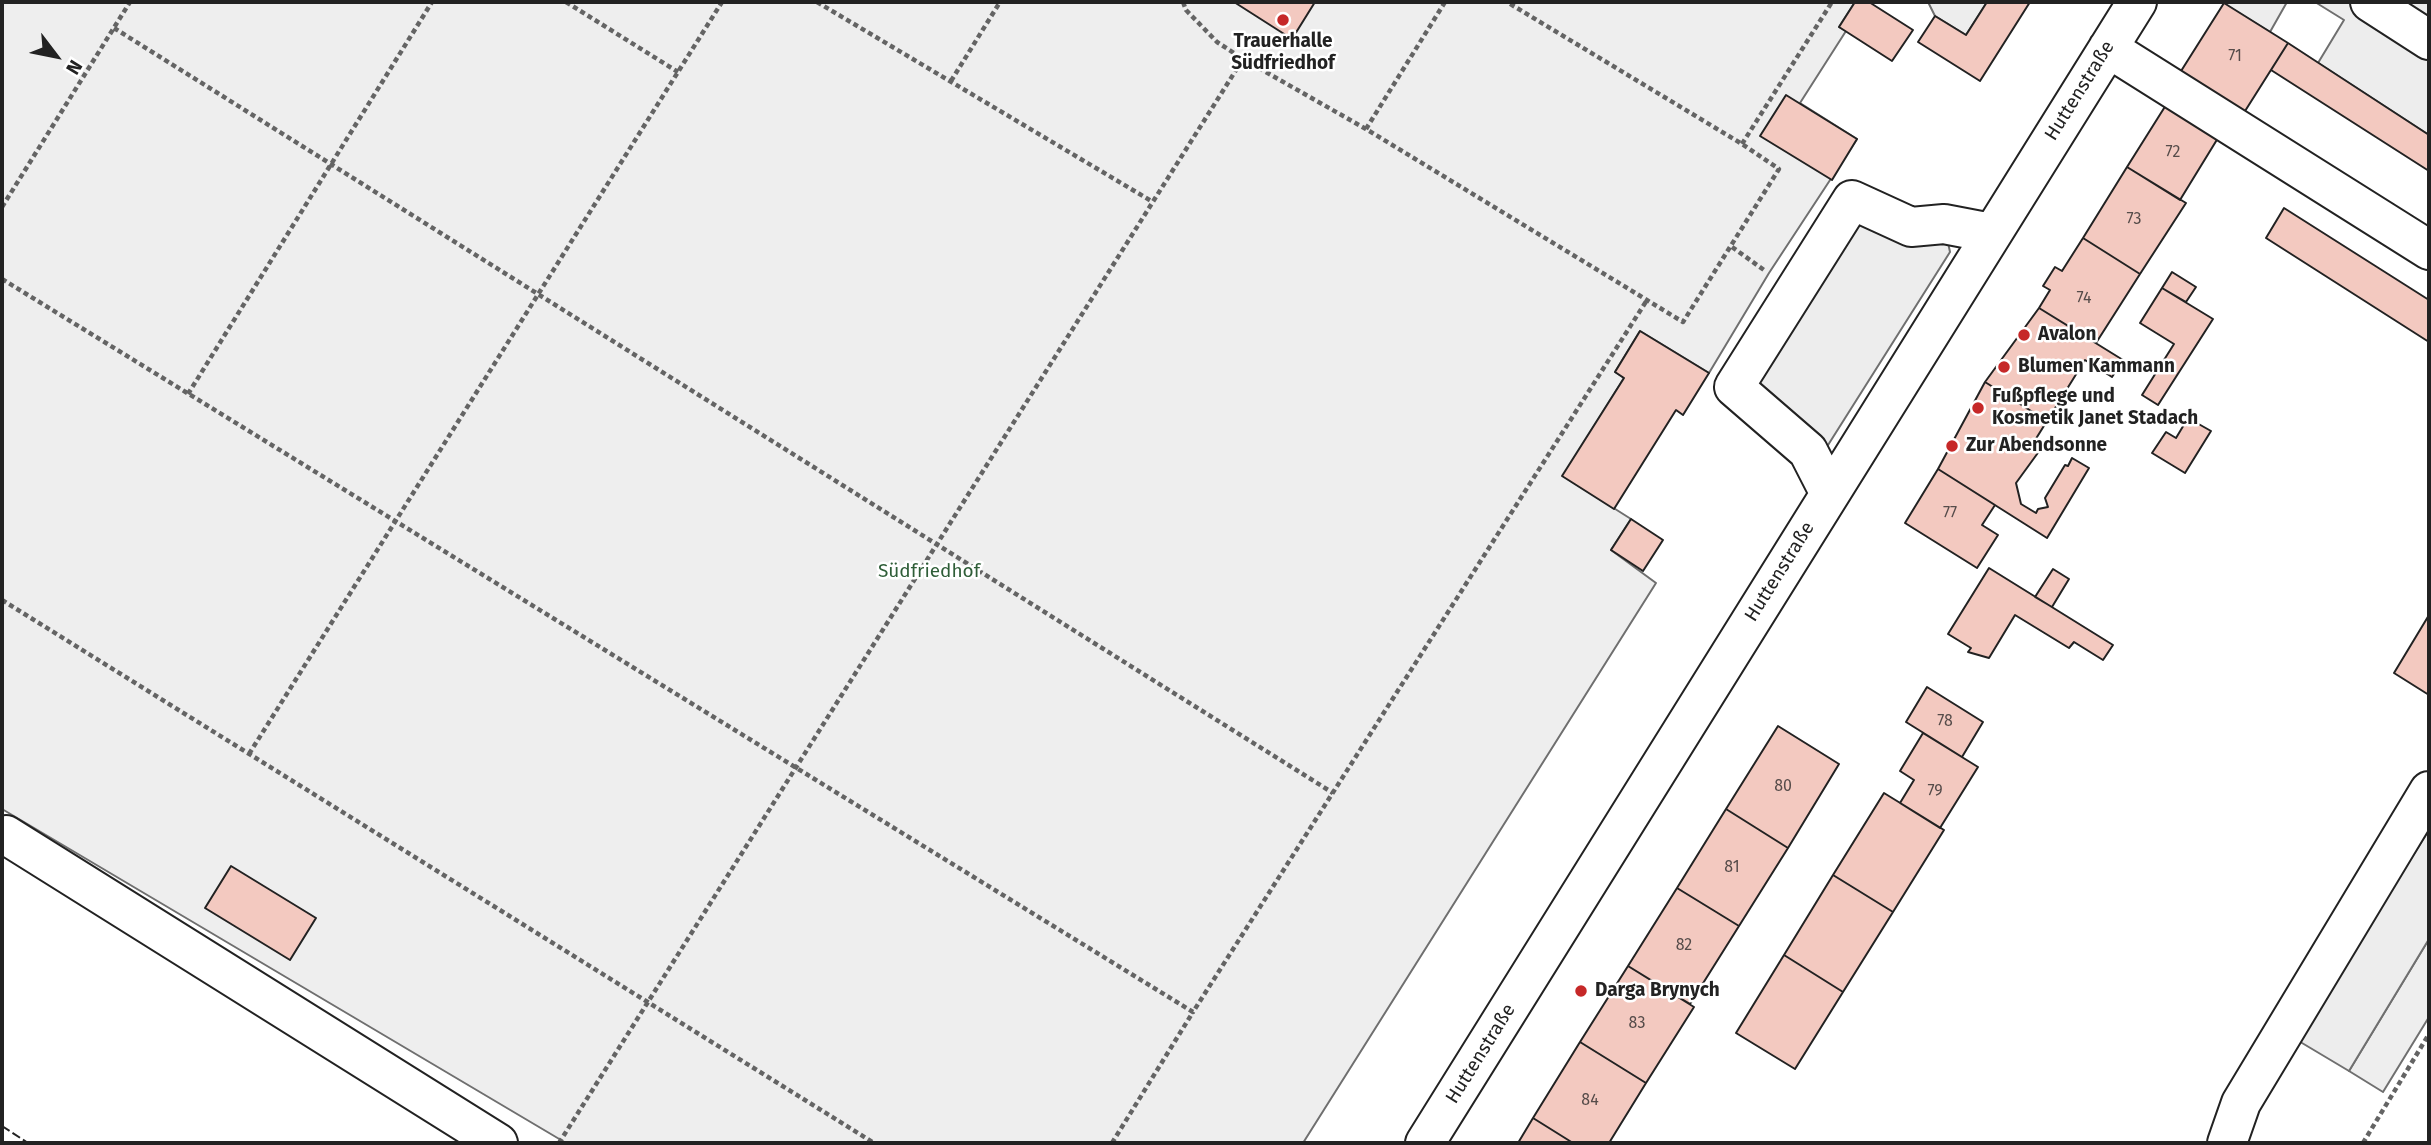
<!DOCTYPE html>
<html>
<head>
<meta charset="utf-8">
<style>
	body { margin:0 }
	#map { position:relative; width:2431px; height:1145px; overflow:hidden; background:#fff; font-family:"Fira Sans",sans-serif }
	canvas { display:block }
	.frame { position:absolute; inset:0; border:4px solid #222; pointer-events:none }
	.north { position:absolute; left:21px; top:21px; width:70px; height:70px; -webkit-text-stroke:5px #fff; paint-order:stroke; rotate:122deg; font-size:19px; font-weight:700; line-height:28px; text-align:center; color:#222 }
	.north::after { content:''; display:block; margin:auto; width:24px; height:32px; background:#222; clip-path:polygon(50% 0,100% 100%,50% 72%,0 100%) }
</style>
</head>
<body>
<div id="map">
<canvas width="2431" height="1145"></canvas>
<div class="frame"></div>
<div class="north">N</div>
</div>
<script>
const c = document.querySelector('canvas').getContext('2d');
c.lineJoin = 'round';
function paint(path, color) { c.fillStyle = color; c.fill(path, 'evenodd'); }
function stroke(path, color, width, dash) { c.strokeStyle = color; c.lineWidth = width; c.lineCap = dash ? 'butt' : 'round'; c.setLineDash(dash || []); c.stroke(path); }
function drawText(font, color, halo, rows, align = 'center') {
  c.font = font + ' "Fira Sans",sans-serif'; c.lineWidth = 5; c.setLineDash([]); c.textBaseline = 'middle'; c.strokeStyle = halo; c.fillStyle = color; for (const [text, x, y, turn = 0] of rows) {
    c.save(); c.translate(x, y); c.rotate((+turn || 0) * Math.PI / 180); c.textAlign = isNaN(turn) ? turn : align; if (halo) c.strokeText(text, 0, 0); c.fillText(text, 0, 0); c.restore();
  }
}
const green = new Path2D(`
	M2,2H1855L1839,27L1846,31L1800,103L1857,139L1769,273L1709,373L1640,331L1615,372L1624,378L1563,476L1631,519L1611,550L1656,583L1303,1143H566L2,809Z
	M2429,939V1017L2383,1092L2349,1071Z`);
paint(green, '#eee');
stroke(green, '#6f6f6f', 2);
const parking = new Path2D(`
	M1928,2H1987L1966,35L1935,16Z
	M2221,2H2287L2270,32Z
	M2315,2H2429V135L2318,63L2344,20Z
	M1852,200L1944,224L1950,252L1823,453L1734,387Z
	M2429,830V939L2349,1071L2297,1040Z`);
paint(parking, '#ededed');
stroke(parking, '#6f6f6f', 2);
const building = new Path2D(`
	M1234,2H1315L1292,39Z
	M1855,2H1869L1913,30L1892,61L1839,27Z
	M1987,2H2030L1980,81L1918,42L1935,16L1966,35Z
	M2224,3L2288,43L2240,119L2176,79Z
	M2288,43L2429,135V171L2271,70Z
	M1786,95L1857,139L1832,180L1760,136Z
	M2166,105L2218,138L2180,200L2127,167Z
	M2127,167L2186,203L2140,274L2083,238Z
	M2284,208L2429,300V342L2266,238Z
	M2083,238L2140,274L2096,343L2039,308L2050,290L2043,286L2055,267L2062,271Z
	M2172,272L2196,287L2186,302L2162,288Z
	M2162,288L2213,319L2158,405L2142,395L2174,344L2140,323Z
	M2039,308L2123,360L2112,377L2085,360L2047,421L1985,382Z
	M1640,331L1709,373L1683,415L1676,410L1614,509L1562,476L1624,378L1615,372Z
	M1985,382L2047,421L2032,445L2040,450L2016,483L2021,504L2036,513L2038,509L2048,507L2045,498L2065,465L2068,466L2072,458L2089,468L2047,538L1938,469Z
	M2188,418L2211,431L2185,473L2152,453L2166,432L2176,438Z
	M1938,469L1995,505L1982,525L1998,535L1977,568L1905,523Z
	M1631,519L1663,540L1643,571L1611,550Z
	M1989,568L2113,645L2103,660L2074,642L2069,648L2015,615L1989,658L1968,652L1971,648L1948,634Z
	M2053,569L2069,579L2052,607L2035,597Z
	M2429,615V695L2394,673Z
	M1927,687L1983,722L1962,757L1906,722Z
	M1778,726L1839,764L1788,848L1726,809Z
	M1923,733L1978,767L1940,828L1900,803L1914,780L1900,771Z
	M1884,793L1944,830L1893,912L1833,875Z
	M1726,809L1788,848L1739,926L1677,888Z
	M231,866L316,918L290,960L205,908Z
	M1833,875L1893,912L1843,992L1784,955Z
	M1677,888L1739,926L1690,1004L1628,966Z
	M1784,955L1843,992L1795,1069L1736,1033Z
	M1628,966L1694,1007L1646,1083L1580,1042Z
	M1580,1042L1646,1083L1609,1143H1573L1533,1118Z
	M1533,1118L1573,1143H1518Z`);
paint(building, '#f3c9c0');
stroke(building, '#222', 2);
const minor = new Path2D(`
	M2370,2L2429,40
	M2108,48L2429,250
	M1829,492L1808,451L1734,387L1852,200L1911,227L1944,224L1991,233
	M6,835L498,1143
	M1425,1143L2137,2
	M2227,1143L2241,1103L2429,791`);
stroke(minor, '#222', 42);
stroke(new Path2D(`
	M566,2L678,72
	M817,2L1153,202
	M1183,2L1186,10L1217,42L1243,59L1366,129L1683,322L1779,169L1742,144L1507,2
	M114,28L1333,793
	M951,81L1000,2
	M1366,129L1445,2
	M1742,144L1832,2
	M2,207L130,2
	M1732,247L1764,270
	M2,279L1193,1012L1647,300
	M188,394L432,2
	M2,600L874,1143
	M249,754L722,2
	M559,1143L1243,59
	M1112,1143L1193,1012
	M2363,1143L2429,1034`), '#646464', 4.5, [5, 3.5]);
stroke(minor, '#fff', 38);
stroke(new Path2D(`
	M2,1126L28,1143`), '#222', 2, [9, 3.5]);
for (const [x, y, r, color] of [
	[1283,20,7,"#c62828"],
	[2024,335,7,"#c62828"],
	[2004,367,7,"#c62828"],
	[1978,408,7,"#c62828"],
	[1952,446,7,"#c62828"],
	[1581,991,7,"#c62828"]
]) { const dot = new Path2D(); dot.arc(x, y, r, 0, 2 * Math.PI); c.fillStyle = color; c.fill(dot); stroke(dot, '#fff', 2.5); }
drawText('16px', '#564c4a', null, [
	["71",2235,57],
	["72",2173,153],
	["73",2134,220],
	["74",2084,299],
	["77",1950,514],
	["78",1945,722],
	["80",1783,787],
	["79",1935,792],
	["81",1732,868],
	["82",1684,946],
	["83",1637,1024],
	["84",1590,1101]
]);
drawText('bold 19px', '#222', '#fff', [
	["Trauerhalle",1283,42,"center"],
	["Südfriedhof",1283,64,"center"],
	["Avalon",2038,335],
	["Blumen Kammann",2018,367],
	["Fußpflege und",1992,397],
	["Kosmetik Janet Stadach",1992,419],
	["Zur Abendsonne",1966,446],
	["Darga Brynych",1595,991]
], 'left');
drawText('19px', '#222', '#fff', [
	["Huttenstraße",2080,91,-58],
	["Huttenstraße",1780,572,-58],
	["Huttenstraße",1481,1054,-58]
]);
drawText('19px', '#2f5e38', '#fff', [
	["Südfriedhof",929,572]
]);
</script>
</body>
</html>
